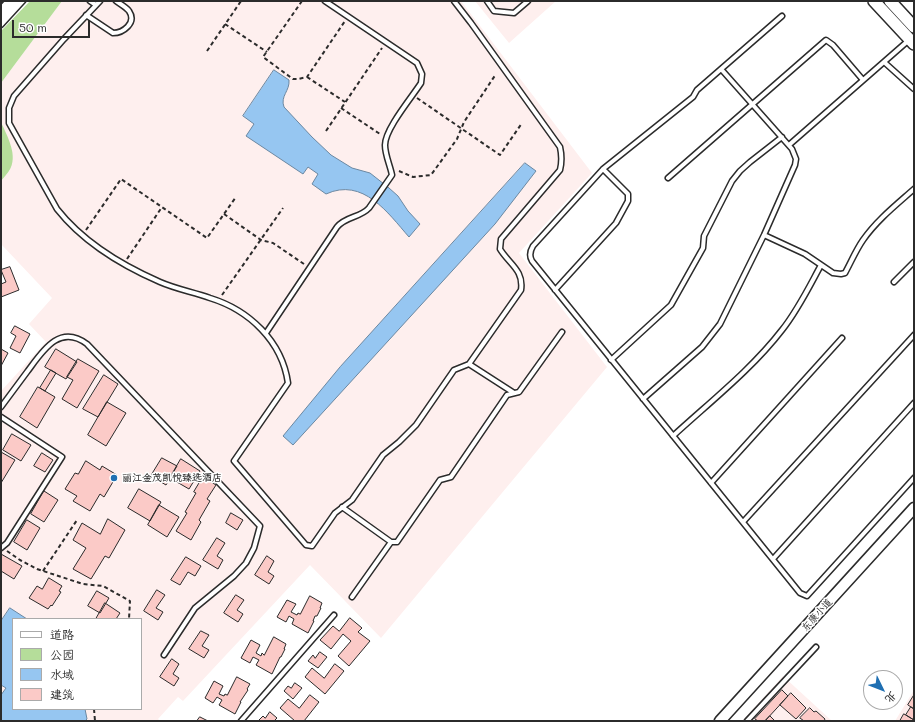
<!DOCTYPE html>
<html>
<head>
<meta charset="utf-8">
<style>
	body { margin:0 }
	#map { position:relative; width:915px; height:722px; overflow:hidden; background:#fff; font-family:Mali,"LXGW WenKai TC",sans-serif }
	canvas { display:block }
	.frame { position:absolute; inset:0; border:2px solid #2b2b2b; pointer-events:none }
	.legend { position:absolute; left:12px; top:618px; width:130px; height:92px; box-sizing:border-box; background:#fff; border:1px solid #aaa; margin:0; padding:5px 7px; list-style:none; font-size:12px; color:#2b2b2b }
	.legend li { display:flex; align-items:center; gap:8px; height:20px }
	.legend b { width:20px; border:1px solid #aaa }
	.north { position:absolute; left:863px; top:670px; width:40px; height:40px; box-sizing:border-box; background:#fff; border:1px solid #aaa; border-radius:50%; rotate:133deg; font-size:11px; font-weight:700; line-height:16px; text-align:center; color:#2b2b2b }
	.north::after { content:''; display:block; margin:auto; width:14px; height:18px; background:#1f6fb2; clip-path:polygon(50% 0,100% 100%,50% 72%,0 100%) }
	.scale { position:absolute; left:12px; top:20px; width:78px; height:18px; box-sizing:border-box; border:2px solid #2b2b2b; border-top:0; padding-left:5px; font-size:12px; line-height:14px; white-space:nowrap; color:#2b2b2b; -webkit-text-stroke:3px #fff; paint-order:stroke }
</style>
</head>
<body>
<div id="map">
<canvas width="915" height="722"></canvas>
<div class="frame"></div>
<ul class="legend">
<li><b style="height:5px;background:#fff"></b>道路</li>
<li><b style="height:11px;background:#b5dd9a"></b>公园</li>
<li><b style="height:11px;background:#96c6f1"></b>水域</li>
<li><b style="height:11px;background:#fbcac7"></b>建筑</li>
</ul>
<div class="north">北</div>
<div class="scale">50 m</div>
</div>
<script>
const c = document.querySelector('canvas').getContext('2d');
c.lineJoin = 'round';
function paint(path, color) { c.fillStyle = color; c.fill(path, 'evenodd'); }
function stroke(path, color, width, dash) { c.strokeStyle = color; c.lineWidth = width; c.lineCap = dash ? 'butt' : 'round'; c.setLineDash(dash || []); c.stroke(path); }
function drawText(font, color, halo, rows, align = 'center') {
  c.font = font + ' Mali,"LXGW WenKai TC",sans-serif'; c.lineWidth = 3; c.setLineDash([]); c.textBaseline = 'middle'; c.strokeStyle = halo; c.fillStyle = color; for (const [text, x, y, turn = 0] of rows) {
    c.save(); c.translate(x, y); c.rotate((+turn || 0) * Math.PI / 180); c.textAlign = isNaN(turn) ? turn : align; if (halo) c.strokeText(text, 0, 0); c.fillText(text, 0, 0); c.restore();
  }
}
paint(new Path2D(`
	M62,1H461L592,173L519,253L607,367L381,638L310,565L183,701L178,697L158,719L160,721H1V391L46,342L29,324L52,298L1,244V181L10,170L12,150L1,122V83ZM13,619H141V709H13Z
	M475,1H556L509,43Z
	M783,676L832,721H742Z
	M914,690V721H895Z`), '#feefee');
paint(new Path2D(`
	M30,1H62L1,83V31Z
	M1,122C7,136 19,156 9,171C7,174 4,177 1,181Z`), '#b5dd9a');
const water = new Path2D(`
	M274,70L289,80C290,91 280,96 284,107L312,137L331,155L352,168L370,173L389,188L398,196L408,211L420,224L409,237C388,213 363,177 326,194L312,184L318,174L308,167L303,174L246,136L254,124L243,116Z
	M525,163L536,171L495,224L293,445L283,436L340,367Z
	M10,608L27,619H13V709H85L87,719L85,721H1V695L6,688L1,685V621Z`);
paint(water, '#96c6f1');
stroke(water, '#6b88a2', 1);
const building = new Path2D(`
	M10,267L19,290L1,297V284L6,282L1,270Z
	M15,326L30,334L20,353L10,348L16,336L11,333Z
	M1,349L8,353L1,366Z
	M56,349L77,362L66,379L45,367Z
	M78,359L99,371L77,408L62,399L73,380L67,377Z
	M51,370L56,373L45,391L40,388Z
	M104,375L118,384L98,417L83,409Z
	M38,387L55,397L37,428L20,417Z
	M107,402L126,413L106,446L88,435Z
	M12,434L31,445L21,461L3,450Z
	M1,452L15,460L1,483Z
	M42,453L53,460L45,472L34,466Z
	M162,458L177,466L166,485L151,476Z
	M181,459L200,471L189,489L170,478Z
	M86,461L100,470L102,466L117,475L104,497L100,494L90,511L73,501L77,496L65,489L75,473L78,474Z
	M203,477L216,485L207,499L210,501L199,520L201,522L191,540L176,531L187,513L185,512L196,493L194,492Z
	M139,489L161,502L150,521L128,508Z
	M44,491L58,500L44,522L31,514Z
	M159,505L179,517L167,537L148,525Z
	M231,513L243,520L237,530L226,523Z
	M108,519L125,530L109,558L105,556L91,579L73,569L86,548L73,540L82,523L100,534Z
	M27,520L40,528L27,550L14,542Z
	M217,538L225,543L217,556L223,560L218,569L203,560Z
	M1,554L22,566L14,579L1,571Z
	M267,556L274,561L268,572L274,576L269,584L255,575Z
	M186,557L201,566L195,576L188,572L180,585L171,580Z
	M49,578L62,586L59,591L61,592L52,606L51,605L48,609L29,598L37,586L42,589Z
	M157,590L165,595L156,608L163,612L158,620L144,611Z
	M97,591L109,598L100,613L88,606Z
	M236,595L244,600L237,610L243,614L238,622L224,613Z
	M310,596L322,603L320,608H321L317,616H315L313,621H314L308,633L292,624L294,619L289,616L286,622L277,617L287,600L296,604L291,612L297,615L298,613L300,614Z
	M105,603L120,613L116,619H96Z
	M350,618L362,628L358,632L370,641L349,666L338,656L351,641L343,634L331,649L320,640L333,626L339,631Z
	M201,631L209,635L202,646L209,650L204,658L189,649Z
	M274,637L286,644L284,649H285L281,657H280L272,674L256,665L259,660L253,657L250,663L241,658L251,640L260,645L256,653L261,656L262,653L264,655Z
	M320,652L327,657L318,668L308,661L313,655L315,658Z
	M172,659L179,664L173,674L179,678L174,686L160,677Z
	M335,664L344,671L325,694L305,677L312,668L324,678Z
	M237,677L250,684L247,689L248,690L240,702H241L235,714L219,705L222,700L217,697L213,703L205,698L214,681L223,686L219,694L224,696L225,694L227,695Z
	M295,683L302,688L293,699L284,691L288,686L291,688Z
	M782,690L788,696L765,721H758L755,719Z
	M791,693L806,708L796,719L780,705Z
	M310,695L319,702L304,721H295L280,708L288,699L299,708Z
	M914,695V709L908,705Z
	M911,707L914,709V720L906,715Z
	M810,708L814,712L816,711L825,719L824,721H804L800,718Z
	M270,712L277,718L274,721H258L263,716L265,718Z
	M904,714L914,720V721H900Z
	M770,716L775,721H765Z
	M200,717L208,721H197Z`);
paint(building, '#fbcac7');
stroke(building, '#2b2b2b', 1);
const service = new Path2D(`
	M90,1L96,5
	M100,1L64,39L14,96L9,108V123L57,209C83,242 121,265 160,282C176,289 193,292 210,298C249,310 282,341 288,383L234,461L306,545L312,546L335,513L352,500L383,455L399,442L416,425L454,370L469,364L521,290C524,270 509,264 500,249L501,239L560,170C562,162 562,156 560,147L471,23L454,1
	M487,1L494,11L514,13L528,1
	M86,15L113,33C123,33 137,23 129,11C126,7 120,4 116,1
	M782,16L697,90L693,97L603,169L533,246C530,251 529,256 532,261L800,593L807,596L914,478
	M1,25L23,1
	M884,62L914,89
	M789,145L909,40
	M668,178L826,40L833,45L863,80
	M764,235L805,254L833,273L841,274L845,273C851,262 856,250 863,240C877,220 896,205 914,189
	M894,282L914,262
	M555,290L616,223L628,201V194L603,169
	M266,333L337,227C346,216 360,218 369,208L392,175C390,165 385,155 385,145C385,129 412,97 421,83L422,74L417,63L325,1
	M611,360L671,305L703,248L704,236L732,181L740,171L750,162L782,137
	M469,364L514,393
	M643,399L702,347L720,324L764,235L795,165L796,159L792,149L721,69
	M1,407C10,395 18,384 27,372C42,352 59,323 87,344L260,526L254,548L246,563L234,576L195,608L164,655
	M1,417L62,457L7,543L1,548
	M673,436C710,402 752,369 782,330C798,310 809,287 821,265
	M711,483L842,338
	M342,507L391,542
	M743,522L914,335
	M773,559L914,403
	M352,597L391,542H397L440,480L451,477L507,395L519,392L562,332
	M241,721L334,615
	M747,721L816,647`);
const tertiary = new Path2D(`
	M720,721L914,508`);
const secondary = new Path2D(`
	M874,1L914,44
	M890,1L914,27`);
const primary = new Path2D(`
	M1,15L14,1`);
stroke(service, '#2b2b2b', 7);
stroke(tertiary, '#2b2b2b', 13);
stroke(secondary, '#2b2b2b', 14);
stroke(primary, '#2b2b2b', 16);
stroke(new Path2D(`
	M302,1L263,57L293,79H298L307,77L345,21
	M225,24L267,52
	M207,51L241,1
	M307,77L345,102
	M417,98L500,155L522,123
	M341,108L380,134
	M326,131L382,48
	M399,171L413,177L431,175L457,139L464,122L496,74
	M224,214L261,240L273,243L304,264
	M86,230L121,179L207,238L236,197
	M127,259L162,207
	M222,295L283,208
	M7,551L20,560L37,569L83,584L103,586L130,601L129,619
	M43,571L77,520
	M94,709L95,721`), '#2b2b2b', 2, [4, 3]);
stroke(service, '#fff', 4);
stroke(tertiary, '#fff', 10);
stroke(secondary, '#fff', 11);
stroke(primary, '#fff', 13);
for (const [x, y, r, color] of [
	[114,478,4,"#1f6fb2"]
]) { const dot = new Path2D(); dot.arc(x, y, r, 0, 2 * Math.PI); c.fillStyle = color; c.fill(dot); stroke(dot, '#fff', 1.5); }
drawText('bold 10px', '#2b2b2b', '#fff', [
	["丽江金茂凯悦臻选酒店",122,478]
], 'left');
drawText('10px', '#2b2b2b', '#fff', [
	["东康小道",817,615,-48]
]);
</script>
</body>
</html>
